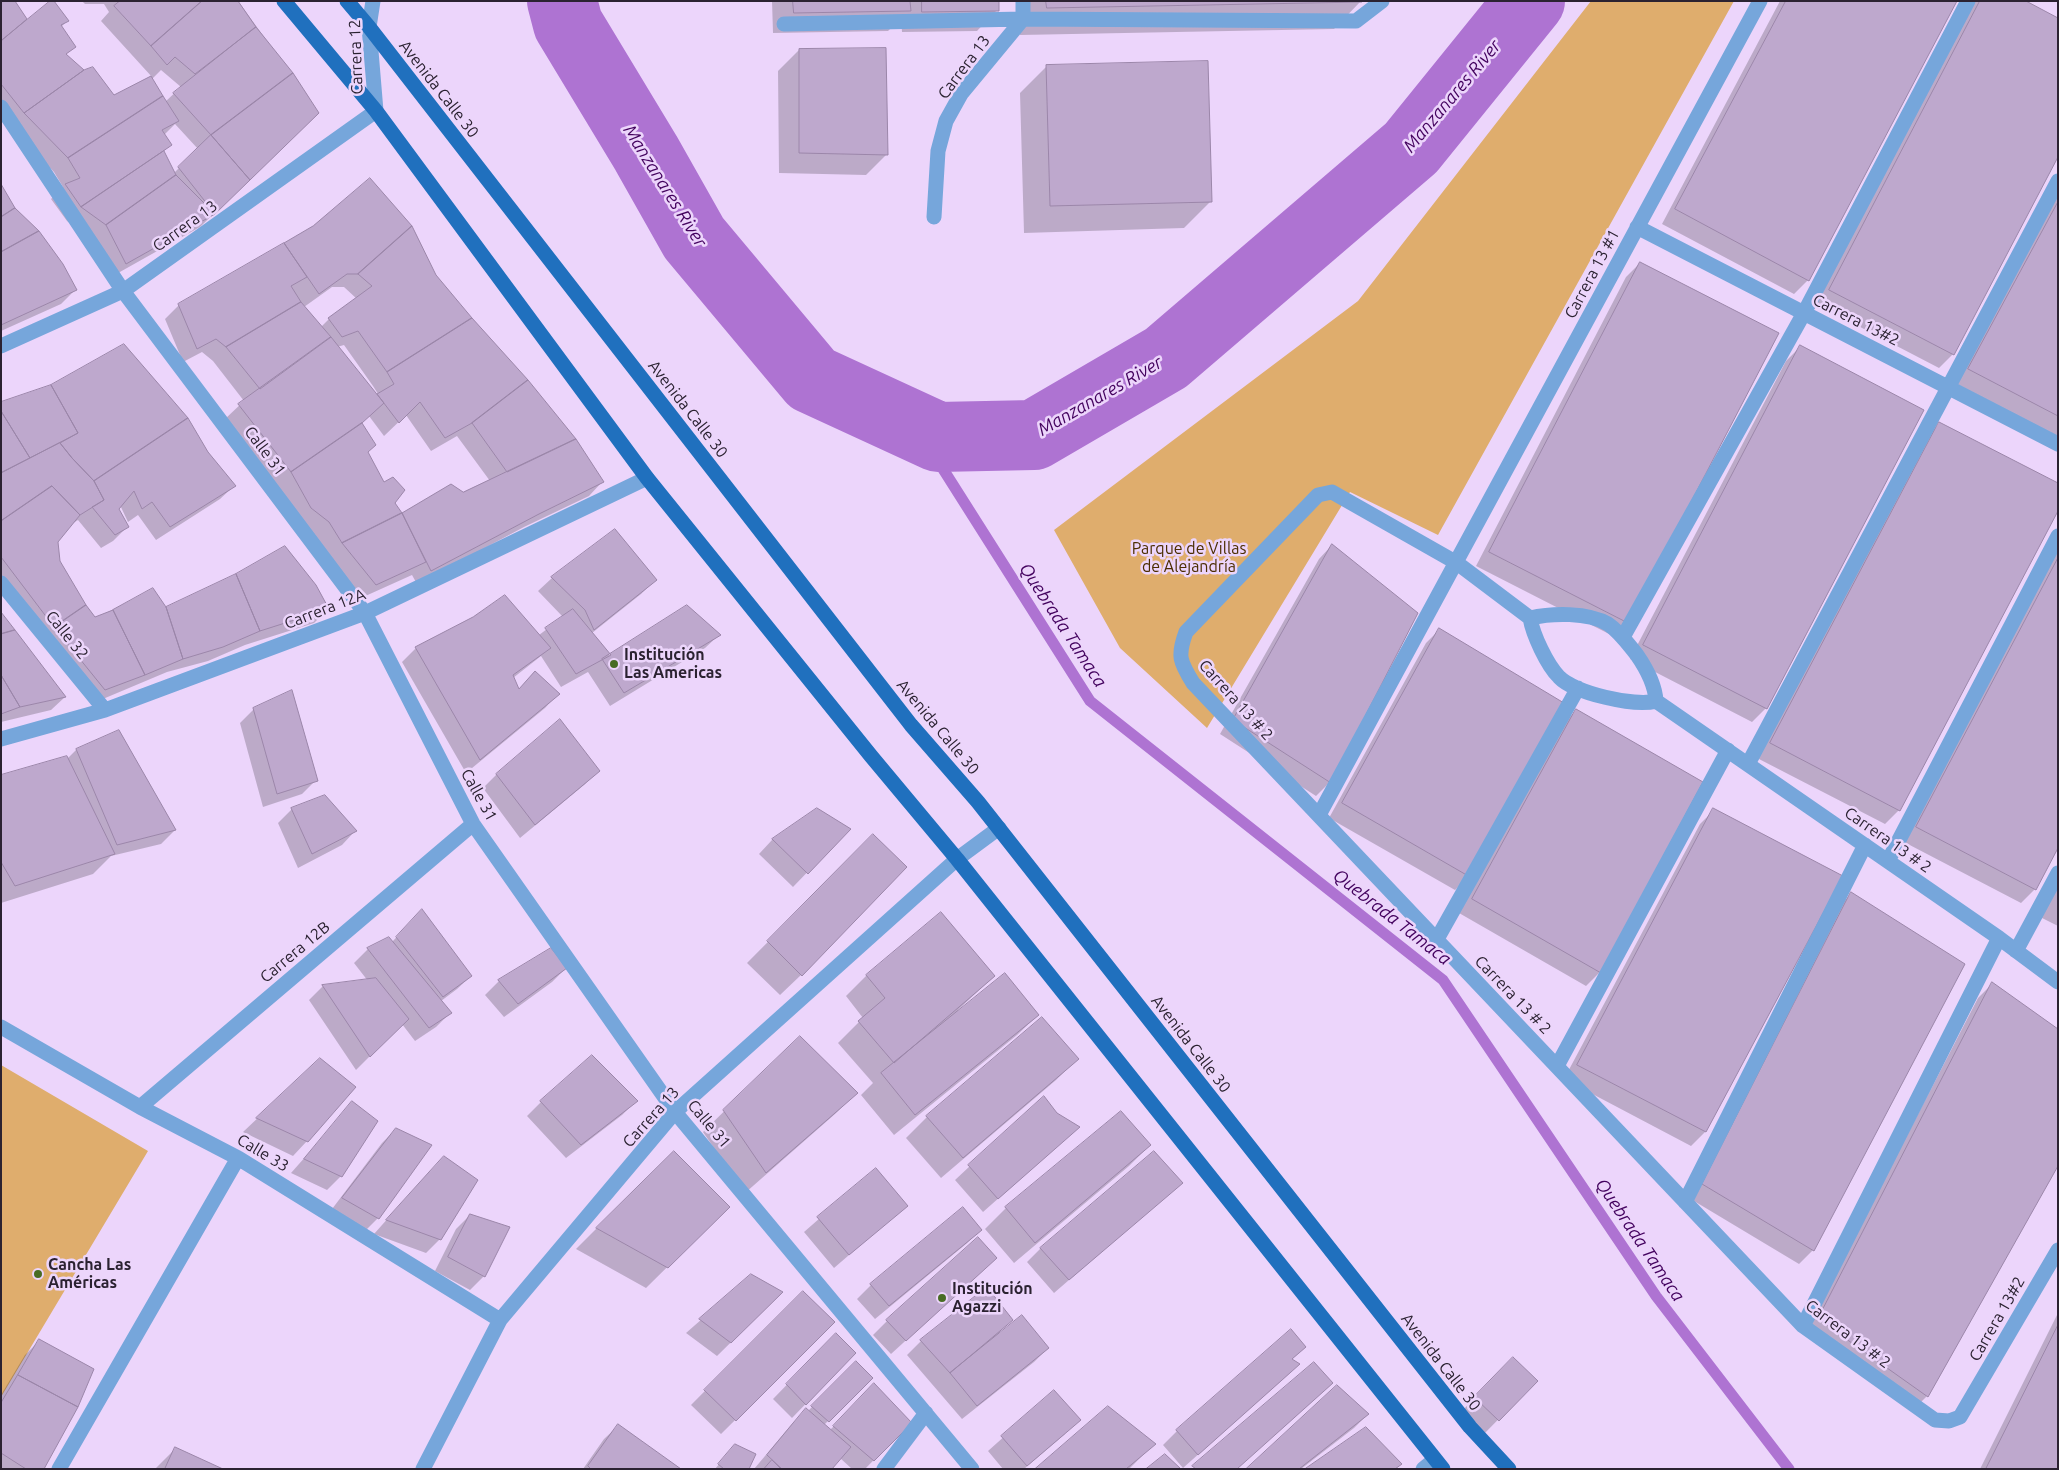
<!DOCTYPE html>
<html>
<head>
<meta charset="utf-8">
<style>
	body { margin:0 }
	#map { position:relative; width:2059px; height:1470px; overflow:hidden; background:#ecd5fb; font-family:Ubuntu,sans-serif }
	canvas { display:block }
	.frame { position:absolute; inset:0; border:2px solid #2b2231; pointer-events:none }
</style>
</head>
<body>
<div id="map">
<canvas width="2059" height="1470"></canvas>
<div class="frame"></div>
</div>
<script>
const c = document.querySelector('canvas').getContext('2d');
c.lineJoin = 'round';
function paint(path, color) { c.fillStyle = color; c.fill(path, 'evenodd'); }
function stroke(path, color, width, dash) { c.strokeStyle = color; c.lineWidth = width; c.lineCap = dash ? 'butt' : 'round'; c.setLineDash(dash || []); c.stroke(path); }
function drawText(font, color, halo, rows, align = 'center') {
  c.font = font + ' Ubuntu,sans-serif'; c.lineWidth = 5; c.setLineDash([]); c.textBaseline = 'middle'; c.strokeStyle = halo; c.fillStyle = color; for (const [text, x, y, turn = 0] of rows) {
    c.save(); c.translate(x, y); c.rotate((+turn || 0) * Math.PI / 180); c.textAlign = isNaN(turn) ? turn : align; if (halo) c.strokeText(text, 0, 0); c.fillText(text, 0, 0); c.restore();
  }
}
paint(new Path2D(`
	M1591,1H1734L1438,535L1350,492L1207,728L1120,648L1054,530L1358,301Z
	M1,1065L148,1151L1,1397Z`), '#dfad6d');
paint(new Path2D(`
	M1,1H14L27,21H67L61,27L74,47L65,55L114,96L152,77L101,21L109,12L104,4H85L82,1H238L291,74L317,113L200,227L111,277L92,239L67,221L51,199L63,187L54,172L1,116ZM161,70L181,87L165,102L151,80ZM175,124L198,149L174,173L163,152L170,145L164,135Z
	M772,1H997V10L977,31L902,32L901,18L888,31L773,33Z
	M1019,1H1361L1334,29L1020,35Z
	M1780,1H1956L1808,280L1794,294L1662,224Z
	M1974,1H2023L1953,354L1939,368L1816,304Z
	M799,50L887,154L866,175L779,173L778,71Z
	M1047,66L1211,201L1184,228L1024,233L1020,93Z
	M1,188L14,209L75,290L61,304L1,331Z
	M2058,192V437L1955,383Z
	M314,227L435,276L602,482L589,496L524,527L417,584L412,575L361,598L225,419L244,401L213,361L202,352L183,362L165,319L179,305ZM332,287H344L357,299L329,319L321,327L304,307ZM344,345L373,386L380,397L379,398L337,347ZM406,415L431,451L457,436L490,481L463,494L451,486L401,515L367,453L361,423L369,416L384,436Z
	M1640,263L1627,622L1613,636L1476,566L1626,277Z
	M1800,347L1766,708L1752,722L1630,659L1786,361Z
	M1,403L207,452L234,486L220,499L156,540L138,515L128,522L120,505L117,509L127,527L113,541L101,548L78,520L70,525L57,542L59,561L94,619L152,590L166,608L328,609L314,623L245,645L208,661L167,672L91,704L1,589Z
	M1939,424L1899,810L1885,824L1757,758L1925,438Z
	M615,530L655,580L641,594L592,633L610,656L719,635L705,648L610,706L588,672L561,687L541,656L513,678L518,691L558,694L545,708L466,773L402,662L416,648L539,635L563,617L538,591L552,578Z
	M1332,545L1330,782L1316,796L1220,734L1319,559Z
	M2058,548V846L2035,889L2021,903L1902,841Z
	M1,613L65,697L51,710L1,722Z
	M1440,629L1469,877L1455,890L1329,818L1426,643Z
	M254,709L316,780L302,794L263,807L240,723Z
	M1576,711L1600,972L1586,986L1459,913L1562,724Z
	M76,750L175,830L161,844L111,856L93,874L1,903V777L67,759Z
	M598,771L584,785L520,838L483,788L497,774Z
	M292,809L355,831L342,845L298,868L278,823Z
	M817,809L849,829L793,887L759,854L772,840Z
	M1714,810L1841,877L1705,1132L1691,1146L1564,1079L1700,824Z
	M873,836L801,975L780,995L747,963Z
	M2058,879V926L2038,916Z
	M1851,894L1813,1250L1799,1264L1689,1198L1837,908Z
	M941,914L994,976L958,1010L960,1011L1038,1015L1017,1035L894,1135L861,1095L873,1083L838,1043L863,1018L846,996L866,976Z
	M408,925L471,976L457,989L441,1001L450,1013L436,1027L415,1041L402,1024L356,1070L309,1000L323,986L368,981L354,963L368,949L392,942Z
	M566,968L552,982L504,1017L485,995L499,981Z
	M1992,984L1927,1396L1913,1410L1805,1333L1978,998Z
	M800,1037L856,1093L835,1114L745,1193L703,1132Z
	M320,1059L307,1141L293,1156L243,1132Z
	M1077,1059L1056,1080L941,1178L906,1138L927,1117Z
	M1044,1097L1056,1114L1078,1128L983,1212L955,1180Z
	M636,1101L622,1115L566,1158L527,1116L541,1102Z
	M353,1103L341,1176L327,1190L291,1173Z
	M1120,1112L1150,1145L1129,1166L1014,1263L985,1229L1006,1208Z
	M396,1129L378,1218L364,1232L329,1213L382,1143Z
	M673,1152L728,1207L646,1288L576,1249Z
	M876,1169L906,1206L834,1268L804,1232Z
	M430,1171L440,1239L426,1253L374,1234Z
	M1181,1183L1054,1293L1027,1262L1041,1248Z
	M470,1215L484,1276L470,1290L435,1271L456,1229Z
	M980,1230L966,1244L875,1319L857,1299L871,1285Z
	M996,1258L891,1354L873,1335L887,1321Z
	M751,1276L781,1293L717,1356L686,1333Z
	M987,1289L1011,1320L999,1332L1000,1334L1048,1348L1034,1362L962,1419L907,1355L921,1341Z
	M803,1292L834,1322L721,1434L691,1405Z
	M2058,1313V1469H1980Z
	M836,1334L855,1353L792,1418L773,1399Z
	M39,1341L43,1469H1V1395L25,1355Z
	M1304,1347L1291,1360L1298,1364L1284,1378L1183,1468L1163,1445L1177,1431Z
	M1513,1358L1536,1381L1484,1434L1461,1412Z
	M856,1363L871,1378L824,1425L830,1430L861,1399L910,1423L865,1469H852L840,1458L830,1469H754L792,1424L806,1410L808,1411Z
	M1054,1392L1065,1434L1024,1469H1003L988,1451Z
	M1368,1414L1354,1428L1301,1469H1248Z
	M618,1426L679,1469H583L604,1439Z
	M1154,1444L1129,1469H1037Z
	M176,1448L220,1469H155Z
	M729,1452L748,1469H715Z`), '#0003');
stroke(new Path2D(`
	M938,437L943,469L1090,701L1443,980L1656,1296L1789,1469`), '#ae73d2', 11);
stroke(new Path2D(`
	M562,1L568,24L646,153L694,238L812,379L938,437L1034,435L1166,358L1411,148L1530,1`), '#ae73d2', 70);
const building = new Path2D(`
	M1,1H15L27,19L1,41Z
	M50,1H54L69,21L61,25L76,47L66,54L84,70L24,113L1,84V41Z
	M120,1H202L151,46L114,6Z
	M202,1H238L256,27L195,74L175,57L167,65L151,46Z
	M793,1H910L911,11L794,13Z
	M922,1H999V11L922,12Z
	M1046,1H1362V2L1047,8Z
	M1786,1H1957L1809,281L1675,209Z
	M1980,1H2026L2058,18V157L1954,355L1829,290Z
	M256,27L293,73L211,135L173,93Z
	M886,48L888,155L799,153V49Z
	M1208,61L1212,202L1050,206L1046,65Z
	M93,67L114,95L151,76L163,96L68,158L24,113L84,70Z
	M293,73L319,113L250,180L211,135Z
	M163,96L179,121L162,130L172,145L81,207L65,184L80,178L68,158Z
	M211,135L250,180L215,214L178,167Z
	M164,151L176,175L106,225L81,207Z
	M176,175L215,214L126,264L106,225Z
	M370,178L412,226L358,274H347L319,294L284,243L313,226Z
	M1,184L15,208L1,217Z
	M2058,202V416L1968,369Z
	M15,208L39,231L1,252V217Z
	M412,226L436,275L472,318L387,372L358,331L342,337L328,318L372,286L358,274Z
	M39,231L63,264L77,290L1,325V252Z
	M284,243L307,277L291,286L301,302L226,347L216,339L197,349L178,304Z
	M1640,262L1779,333L1628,623L1489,552Z
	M301,302L331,337L260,389L226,347Z
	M472,318L528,380L472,423L445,438L420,402L399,423L377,394L394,384L387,372Z
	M331,337L384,403L362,423L291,472L238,404Z
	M124,344L188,418L94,481L72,458L60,443L78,433L51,385Z
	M1800,345L1924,410L1767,709L1643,645Z
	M528,380L576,439L507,472L472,423Z
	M51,385L78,433L30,458L1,411V402Z
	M1,411L30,458L1,473Z
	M188,418L208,452L236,486L170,527L152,502L142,509L134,491L119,509L129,527L115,535L92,507L104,500L94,481Z
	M1939,422L2058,483V511L1900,811L1770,743Z
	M362,423L376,445L368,452L384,482L393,477L405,490L395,503L402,513L342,543L329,522L311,508L291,472Z
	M576,439L604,482L539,514L431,571L402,513L451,484L463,492Z
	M60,443L72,458L94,481L104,500L80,515L52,486L1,521V473Z
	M52,486L80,515L58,542L60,561L86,605L54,627L1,557V521Z
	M402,513L426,562L376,585L342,543Z
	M615,529L657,580L594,630L585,610L551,577Z
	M1332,544L1418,613L1331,783L1233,720Z
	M285,546L316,585L329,609L260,631L236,574Z
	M2058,558V848L2036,890L1916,827Z
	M236,574L260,631L223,647L183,659L166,607Z
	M153,588L166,607L183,659L145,675L113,610Z
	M505,595L551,648L513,675L519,689L535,671L560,694L480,760L415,647L473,617Z
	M86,605L95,617L113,610L145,675L105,690L54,627Z
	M687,605L721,635L624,693L602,659Z
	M573,609L611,655L576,674L545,628Z
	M1,611V612L15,630L1,634Z
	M1439,628L1564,703L1470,877L1342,803Z
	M15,630L66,697L20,707L1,675V634Z
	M1,675L20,707L1,714Z
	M292,690L318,781L277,794L253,708Z
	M1576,709L1703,782L1601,973L1472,899Z
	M560,719L600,771L535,825L496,774Z
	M119,730L176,830L117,845L76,749Z
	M67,756L115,854L15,886L1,862V775Z
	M325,795L357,831L312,854L291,808Z
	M817,808L851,829L808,874L772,839Z
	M1713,808L1843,876L1706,1132L1577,1065Z
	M873,834L907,867L802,976L767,941Z
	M1851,892L1965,964L1814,1251L1702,1184Z
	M422,909L472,976L443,997L396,937Z
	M941,912L995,976L894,1063L858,1021L885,998L866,975Z
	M389,937L452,1013L429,1028L367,948Z
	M551,948L567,968L518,1004L498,980Z
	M1005,973L1039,1015L915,1115L881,1073Z
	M376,978L409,1019L370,1057L322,985Z
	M1992,982L2058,1029V1166L1928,1397L1818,1319Z
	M1042,1017L1079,1059L963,1158L926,1116Z
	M800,1036L858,1093L766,1173L723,1110Z
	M592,1055L638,1101L581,1145L540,1101Z
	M320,1058L356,1087L308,1142L256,1118Z
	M1044,1096L1057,1113L1080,1127L998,1199L968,1165Z
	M352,1101L378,1121L342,1177L304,1159Z
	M1121,1111L1151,1145L1035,1243L1005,1207Z
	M396,1128L432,1145L379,1219L342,1198Z
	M674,1151L730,1207L668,1268L596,1228Z
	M1154,1151L1183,1183L1069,1280L1040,1248Z
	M444,1156L478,1180L441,1240L386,1220Z
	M876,1168L908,1206L849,1255L817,1217Z
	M963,1207L982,1230L889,1306L870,1284Z
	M470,1214L510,1227L485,1277L448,1257Z
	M978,1237L997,1258L906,1341L886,1320Z
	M751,1274L783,1292L731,1343L699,1319Z
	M987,1287L1013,1320L950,1373L920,1340Z
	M803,1291L835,1322L736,1421L704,1390Z
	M1022,1315L1049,1348L977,1406L950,1373Z
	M2058,1325V1469H1986Z
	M1291,1329L1306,1347L1292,1359L1300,1364L1198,1455L1176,1430Z
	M836,1333L856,1353L806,1405L786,1384Z
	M39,1339L94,1369L78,1407L18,1375Z
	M1513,1357L1538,1381L1499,1421L1474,1397Z
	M856,1361L873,1378L829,1422L811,1406Z
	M1314,1362L1333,1383L1237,1469H1196L1192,1466Z
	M18,1375L78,1407L44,1469H26L1,1453V1403Z
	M874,1383L912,1423L874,1461L833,1426Z
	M1337,1385L1369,1414L1299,1469H1246Z
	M1054,1390L1081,1420L1027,1466L1001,1436Z
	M1108,1406L1156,1444L1126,1469H1035Z
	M806,1408L851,1447L832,1469H782L767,1455Z
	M618,1424L681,1469H591L588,1466Z
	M1366,1427L1402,1464L1395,1469H1305Z
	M735,1444L756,1454L749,1469H724L718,1464Z
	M175,1447L223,1469H165Z
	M1165,1454L1181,1469H1146Z
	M772,1460L781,1469H764Z`);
paint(building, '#bea8cd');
stroke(building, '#9b86a9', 1);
stroke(new Path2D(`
	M784,24L1023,19L1356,21L1382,1
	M1,107L123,291L365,613L473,824L675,1112L972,1469
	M934,217L938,151L946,121L961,94L1023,19V1
	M1637,227L2058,444
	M1,346L123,291L376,111L369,27L373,1
	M1,583L105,710
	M1530,618C1552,613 1588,612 1608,624C1620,632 1629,645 1637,655C1646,668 1655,684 1656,701
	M1623,637L1804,313L1968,1
	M1,739L105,710L365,613L647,478
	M1748,764L2058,181
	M1319,815L1760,1
	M1888,861L2058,536
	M1437,939L1578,688
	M2016,951L2058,873
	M2058,982L1999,938L1656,701C1635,707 1574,693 1559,677C1547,665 1533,635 1530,618L1457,563L1332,492L1318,495L1186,632C1177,656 1180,662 1193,683L1803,1326L1935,1420L1949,1421L1960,1417L2058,1250
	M1,1027L140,1107L238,1158L500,1320
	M1557,1066L1728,750
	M140,1107L473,824
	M1685,1202L1865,845
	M1803,1326L1999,938
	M59,1469L238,1158
	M423,1469L500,1320L675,1112L957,859L999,828
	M884,1469L926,1413
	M1423,1469L1434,1460`), '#76a6db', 15);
stroke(new Path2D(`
	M284,1L376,111L647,478L871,756L957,859L1443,1469
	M347,1L369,27L911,725L978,802L1470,1427L1509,1469`), '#2070be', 15);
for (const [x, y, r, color] of [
	[614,664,5,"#486c24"],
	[38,1274,5,"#486c24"],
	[942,1298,5,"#486c24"]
]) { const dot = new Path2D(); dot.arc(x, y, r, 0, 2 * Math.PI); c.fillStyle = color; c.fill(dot); stroke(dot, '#ecd5fb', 2); }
drawText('16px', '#2b2231', '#ecd5fb', [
	["Carrera 12",356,57,-92],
	["Carrera 13",964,67,-53],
	["Avenida Calle 30",439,89,52],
	["Carrera 13",185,226,-36],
	["Carrera 13 #1",1592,274,-62],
	["Carrera 13#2",1856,320,27],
	["Avenida Calle 30",688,409,52],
	["Calle 31",265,451,53],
	["Carrera 12A",325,609,-21],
	["Calle 32",67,635,51],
	["Carrera 13 # 2",1236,700,48],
	["Avenida Calle 30",938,727,50],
	["Calle 31",479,795,61],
	["Carrera 13 # 2",1888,840,35],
	["Carrera 12B",295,952,-40],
	["Carrera 13 # 2",1513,995,46],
	["Avenida Calle 30",1191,1044,52],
	["Carrera 13",651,1117,-48],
	["Calle 31",709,1124,50],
	["Calle 33",263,1153,31],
	["Carrera 13#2",1997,1319,-60],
	["Carrera 13 # 2",1848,1334,37],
	["Avenida Calle 30",1441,1362,52]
]);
drawText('16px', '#4b2d00', '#ecd5fb', [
	["Parque de Villas",1189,549],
	["de Alejandría",1189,567]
]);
drawText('bold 16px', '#2b2231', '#ecd5fb', [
	["Institución",624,655],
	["Las Americas",624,673],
	["Cancha Las",48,1265],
	["Américas",48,1283],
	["Institución",952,1289],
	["Agazzi",952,1307]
], 'left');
drawText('italic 18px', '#43025e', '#ecd5fb', [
	["Manzanares River",1452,96,-50],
	["Manzanares River",665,186,58],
	["Manzanares River",1100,396,-30],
	["Quebrada Tamaca",1063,625,57],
	["Quebrada Tamaca",1392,917,38],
	["Quebrada Tamaca",1640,1240,56]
]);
</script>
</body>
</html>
